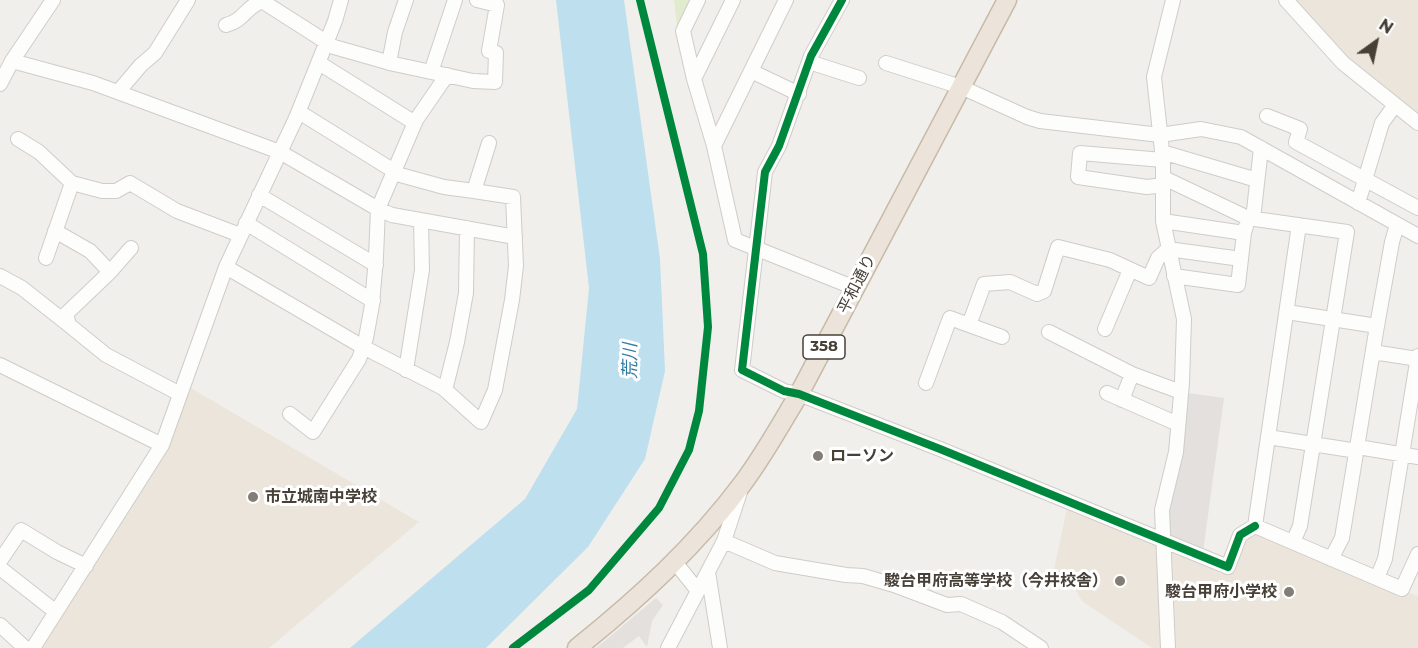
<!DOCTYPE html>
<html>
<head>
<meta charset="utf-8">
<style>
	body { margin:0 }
	#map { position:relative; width:1418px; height:648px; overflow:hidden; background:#f1efec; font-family:Montserrat,sans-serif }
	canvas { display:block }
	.north { position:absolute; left:1346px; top:12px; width:60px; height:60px; -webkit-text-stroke:4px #fff; paint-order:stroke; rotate:33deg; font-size:16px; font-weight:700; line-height:24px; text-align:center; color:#474037 }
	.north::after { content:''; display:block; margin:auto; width:21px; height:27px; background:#474037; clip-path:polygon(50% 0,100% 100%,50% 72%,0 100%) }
</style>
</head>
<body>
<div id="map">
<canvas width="1418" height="648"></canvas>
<div class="north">N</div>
</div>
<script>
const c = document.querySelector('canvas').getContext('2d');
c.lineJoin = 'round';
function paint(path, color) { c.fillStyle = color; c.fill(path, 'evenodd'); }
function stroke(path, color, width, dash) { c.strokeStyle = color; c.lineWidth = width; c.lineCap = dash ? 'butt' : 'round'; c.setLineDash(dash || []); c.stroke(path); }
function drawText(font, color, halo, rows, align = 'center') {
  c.font = font + ' Montserrat,"Noto Sans JP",sans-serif'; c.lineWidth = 6; c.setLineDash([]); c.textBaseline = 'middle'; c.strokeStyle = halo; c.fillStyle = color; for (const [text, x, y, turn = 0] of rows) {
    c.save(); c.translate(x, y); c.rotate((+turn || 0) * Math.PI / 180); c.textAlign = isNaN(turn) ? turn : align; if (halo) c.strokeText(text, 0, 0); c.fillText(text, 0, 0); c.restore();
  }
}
paint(new Path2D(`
	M1295,0H1418V115L1347,58Z
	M184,384L419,522L269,648H33L162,445Z
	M1067,508L1159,546L1163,648H1152L1082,601L1075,589L1054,569Z
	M1256,531L1418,596V648H1172L1167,549L1222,574L1233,570L1247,535Z`), '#ece5db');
paint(new Path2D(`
	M674,0H690L677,26Z`), '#e1ebcd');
paint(new Path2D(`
	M1181,392L1224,398L1203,552L1166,542L1162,510Z
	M656,598L663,605L652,621L647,647L639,636L623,648H596Z`), '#e3e0dd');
paint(new Path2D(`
	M556,0H624L660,259L665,371L645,459L588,547L486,648H350L525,499L577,409L589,288Z`), '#bddfee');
const minor = new Path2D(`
	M698,0L683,31L694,79L714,146L735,240L855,288
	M842,0L811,56L779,146L765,172L742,370L784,391L799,394L940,449L1228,567L1240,535L1255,526
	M1286,0L1343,63L1418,123
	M226,25C245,20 244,8 262,1L334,47L394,64L473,81L495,82L496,53L489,51L497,5L477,0
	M12,61L93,83L280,152L378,209L392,215L515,237
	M809,62L859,78
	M319,63L415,123
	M389,63L395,32L406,0
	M886,63L961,87L1027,117L1040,121L1160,135L1201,129L1241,137L1418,236
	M751,71L799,94
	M431,72L455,0
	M694,79L733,0
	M0,84L12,61L53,0
	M118,92L141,65L155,53L188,0
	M299,112L394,171
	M1267,116L1300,129L1296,142L1418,208
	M18,139L39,152L72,183L102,191H116L130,183L177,211L240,235
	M714,146L786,0
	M1162,152L1257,180
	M1163,160L1080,153L1078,177L1147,187L1164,185
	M393,173L444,187L474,191
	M1164,178L1248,218L1347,232L1300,526L1293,542
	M259,195L376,265
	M1358,203L1382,123L1395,105
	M1253,219L1261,148
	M1163,221L1244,233L1246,226
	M246,223L373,301
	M55,231L90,251L110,272
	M131,248L110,272L66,314L69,325L106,355L180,394
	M46,258L72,183
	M226,267L363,347L443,388L481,422L495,390L512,300L516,266L513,197L474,191L489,143
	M0,276L22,288L69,325
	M1174,276L1238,285L1241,259
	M1287,312L1377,326
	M1105,329L1130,270
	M1049,332L1132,374L1181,392
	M1002,337L969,325L984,284L1010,282L1037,294L1044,291L1058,247L1110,260L1149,278L1158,258L1168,249L1241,259L1244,233
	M1373,352L1418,359
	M0,365L162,445
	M406,370L422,270L421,220
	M926,383L950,318L969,325
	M445,390L457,342L466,293L467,228
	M1107,393L1178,424
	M1122,400L1132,374
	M290,414L313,432L359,359L366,338L372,305L376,257L378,209L416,120L447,75
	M1268,437L1357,451
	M1358,447L1418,457
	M1255,526L1299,225
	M1255,526L1402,589L1418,554
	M724,541L775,563L846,575L863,576L894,585L947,605L961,604L1002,622L1041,648
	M1331,559L1342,538L1377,326L1392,242L1397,225
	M0,561L21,530L57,552L86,566
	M675,562L698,591
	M0,568L56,612
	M708,572L720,648
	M1377,578L1385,559L1418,356
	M0,625L25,648
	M33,648L162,445L226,267L296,118L335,21L341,0
	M668,648L724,541L740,492
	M1168,648L1162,510L1176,452L1182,383L1184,319L1163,221V160L1154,77L1173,0`);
const highway = new Path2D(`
	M577,648C638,599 696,546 743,483C764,455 781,424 799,394L1007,0`);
stroke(minor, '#cfccc9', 16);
stroke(highway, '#c8baa8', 21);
stroke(minor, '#fdfdfc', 14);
stroke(highway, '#ece4da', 18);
stroke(new Path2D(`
	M842,0L811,56L779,146L765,172L742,370L784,391L799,394L940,449L1228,567L1240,535L1255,526
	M513,648L589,590L659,508L689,450L699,411L708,327L703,254L640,0`), '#00873e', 8);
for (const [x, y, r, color] of [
	[818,456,6,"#827d76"],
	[253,497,6,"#827d76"],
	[1120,581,6,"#827d76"],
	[1289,592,6,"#827d76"]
]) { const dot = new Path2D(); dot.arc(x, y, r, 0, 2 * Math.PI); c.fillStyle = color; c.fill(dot); stroke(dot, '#fff', 2); }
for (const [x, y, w] of [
	[824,347,42]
]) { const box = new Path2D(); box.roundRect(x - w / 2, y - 12, w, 24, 4.5); c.fillStyle = '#fff'; c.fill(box); stroke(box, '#474037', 1.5); }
drawText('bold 15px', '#474037', null, [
	["358",824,347]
]);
drawText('16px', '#474037', '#fff', [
	["平和通り",857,284,-63]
]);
drawText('bold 16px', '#474037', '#fff', [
	["ローソン",830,456],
	["市立城南中学校",265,497],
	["駿台甲府高等学校（今井校舎）",1108,581,"right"],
	["駿台甲府小学校",1277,592,"right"]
], 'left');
drawText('italic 18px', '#2f7ba1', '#fff', [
	["荒川",631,361,-90]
]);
</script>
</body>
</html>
